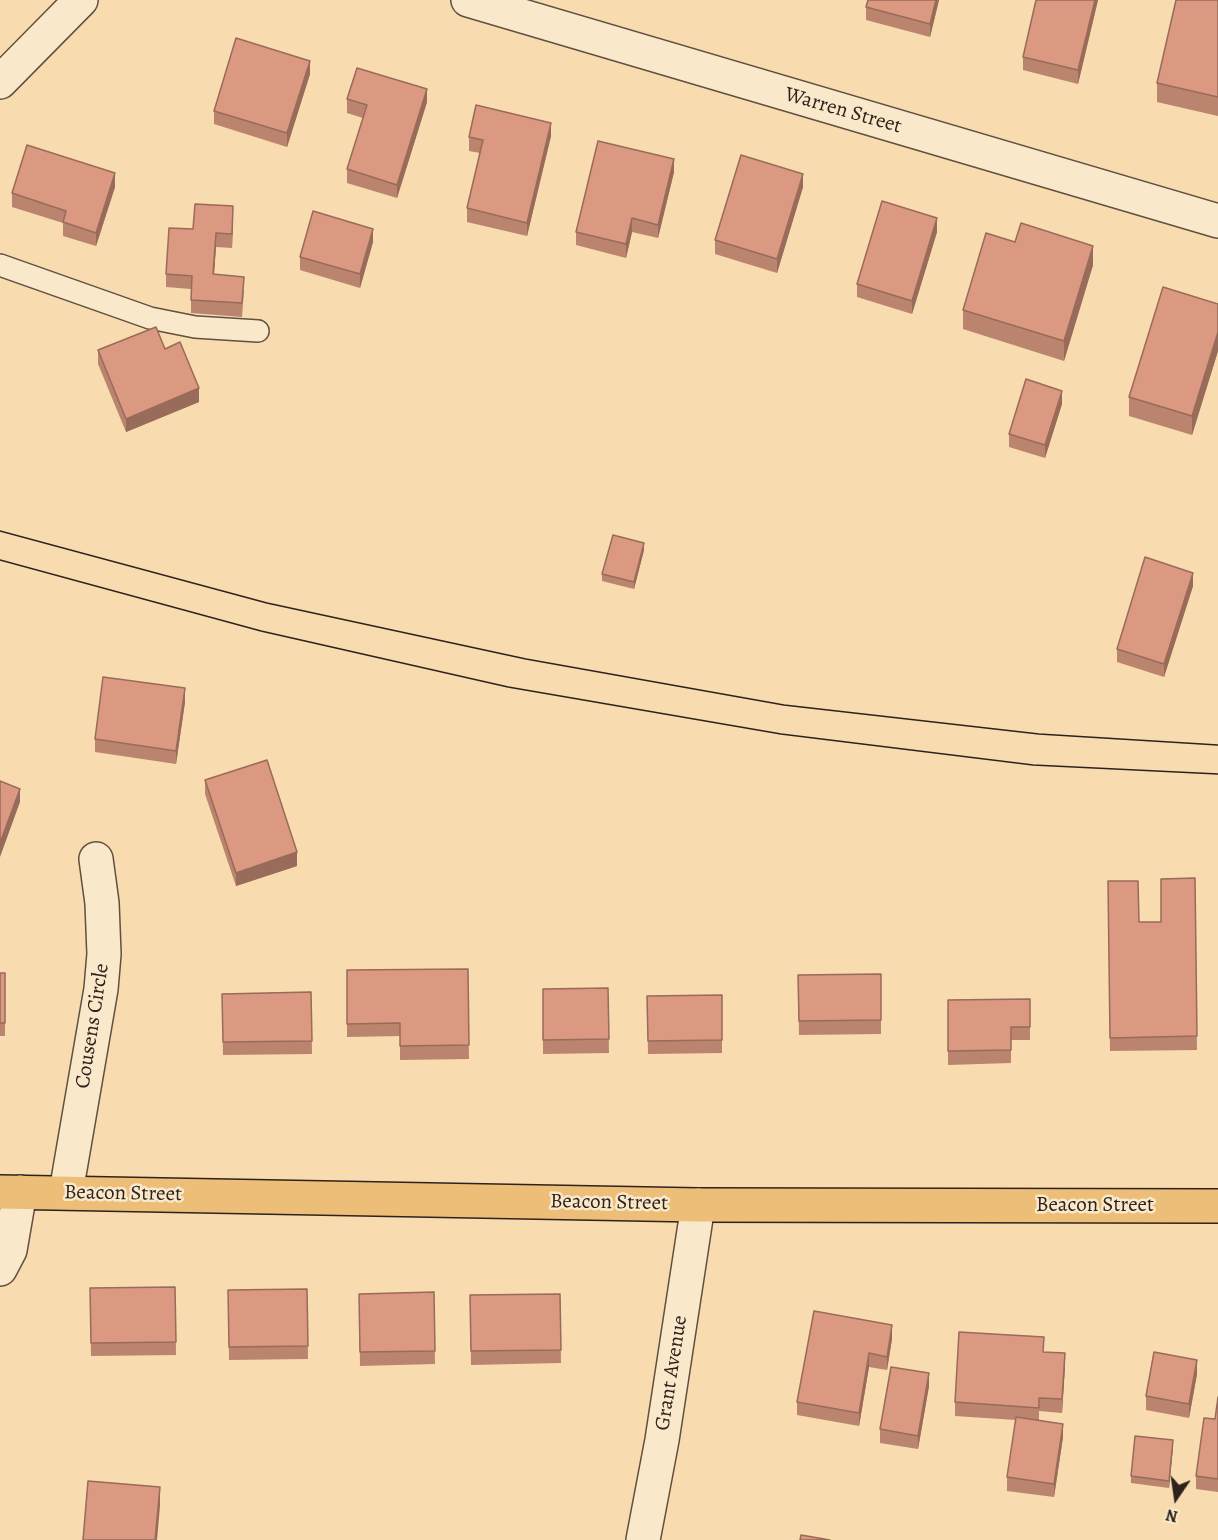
<!DOCTYPE html>
<html>
<head>
<meta charset="utf-8">
<style>
	body { margin:0 }
	#map { position:relative; width:1218px; height:1540px; overflow:hidden; background:#f8dbae; font-family:Alegreya,serif }
	canvas { display:block }
	.north { position:absolute; left:1146px; top:1468px; width:60px; height:60px; -webkit-text-stroke:4px #fae8ca; paint-order:stroke; rotate:193deg; font-size:16px; font-weight:700; line-height:24px; text-align:center; color:#2e221d }
	.north::after { content:''; display:block; margin:auto; width:21px; height:27px; background:#2e221d; clip-path:polygon(50% 0,100% 100%,50% 72%,0 100%) }
</style>
</head>
<body>
<div id="map">
<canvas width="1218" height="1540"></canvas>
<div class="north">N</div>
</div>
<script>
const c = document.querySelector('canvas').getContext('2d');
c.lineJoin = 'round';
function stroke(path, color, width, dash) { c.strokeStyle = color; c.lineWidth = width; c.lineCap = dash ? 'butt' : 'round'; c.setLineDash(dash || []); c.stroke(path); }
function paint(path, color) { c.fillStyle = color; c.fill(path, 'evenodd'); }
function drawText(font, color, halo, rows, align = 'center') {
  c.font = font + ' Alegreya,serif'; c.lineWidth = 5; c.setLineDash([]); c.textBaseline = 'middle'; c.strokeStyle = halo; c.fillStyle = color; for (const [text, x, y, turn = 0] of rows) {
    c.save(); c.translate(x, y); c.rotate((+turn || 0) * Math.PI / 180); c.textAlign = isNaN(turn) ? turn : align; if (halo) c.strokeText(text, 0, 0); c.fillText(text, 0, 0); c.restore();
  }
}
const service = new Path2D(`
	M0,265L150,318L195,327L258,331`);
const minor = new Path2D(`
	M468,0L1218,221
	M0,82L81,0
	M66,1192L101,989L104,954L102,903L96,859
	M0,1269L10,1250L20,1192`);
const tertiary = new Path2D(`
	M643,1540L662,1440L698,1205`);
const primary = new Path2D(`
	M0,1192L698,1205L1218,1206`);
stroke(service, '#605041', 24);
stroke(minor, '#605041', 36);
stroke(tertiary, '#605041', 36);
stroke(primary, '#2e221d', 36);
stroke(service, '#fae8ca', 21);
stroke(minor, '#fae8ca', 33);
stroke(tertiary, '#fae8ca', 33);
stroke(primary, '#ecbe77', 33);
stroke(new Path2D(`
	M0,531L267,603L526,659L784,705L1039,734L1218,745
	M0,560L261,631L508,687L781,734L1033,765L1218,774`), '#2e221d', 1.5);
paint(new Path2D(`
	M939,0L930,37L866,20V7Z
	M1098,0L1078,84L1023,70V57Z
	M1218,0V116L1157,102V83Z
	M310,74L287,147L214,124V111Z
	M347,99L427,102L397,198L347,183V169L363,118L347,113Z
	M551,136L527,236L467,222V208L480,153L469,151V137Z
	M674,172L658,238L632,232L626,258L576,245V232Z
	M115,187L96,246L63,236V223L12,207V193Z
	M803,187L777,273L715,254V240Z
	M233,220L232,248L216,247L214,274L244,290L242,317L191,313V289L166,287V274L193,229Z
	M937,232L912,314L857,297V284Z
	M373,242L360,288L300,270V257Z
	M1093,265L1064,361L963,329V310Z
	M1218,304V351L1192,435L1129,416V397Z
	M165,349L199,402L126,432L98,364V350Z
	M1062,404L1045,458L1009,447V434Z
	M644,550L634,589L602,581V574Z
	M1193,586L1164,677L1117,662V649Z
	M185,702L176,764L95,752V739Z
	M205,780L297,866L236,886L205,794Z
	M1195,878L1197,1050L1110,1051L1108,881L1139,922H1161Z
	M468,969L469,1059L400,1060V1036L347,1037V970Z
	M0,973H5V1036H0Z
	M881,974V1034L799,1035L798,975Z
	M608,988L609,1053L543,1054V989Z
	M311,992L312,1054L223,1055L222,994Z
	M722,995V1053L648,1054L647,996Z
	M1030,999V1040H1011V1063L948,1065V1000Z
	M175,1287L176,1355L91,1356L90,1288Z
	M307,1289L308,1359L229,1360L228,1290Z
	M434,1292L435,1364L360,1366L359,1294Z
	M560,1294L561,1363L471,1365L470,1295Z
	M892,1339L887,1370L869,1367L859,1426L797,1415V1402Z
	M1065,1366L1062,1413L1039,1411V1420L1063,1437L1054,1497L1007,1491V1477L1016,1420L955,1416V1402Z
	M1197,1374L1189,1418L1146,1410V1396Z
	M929,1386L918,1449L880,1443V1429Z
	M1218,1397V1492L1196,1489V1476L1215,1419Z
	M1173,1447L1169,1488L1131,1483V1476Z`), '#bb846e');
paint(new Path2D(`
	M936,0H939L930,37V24Z
	M1095,0H1098L1078,84V70Z
	M310,61V74L287,147V133Z
	M427,89V102L397,198V185Z
	M551,123V136L527,236V223Z
	M674,159V172L658,238V225Z
	M115,173V187L96,246V233Z
	M803,174V187L777,273V259Z
	M233,206V220L232,248V234Z
	M632,218V232L626,258V244Z
	M937,218V232L912,314V301Z
	M373,229V242L360,288V274Z
	M216,233V247L213,288V274Z
	M1093,246V265L1064,361V341Z
	M1218,332V351L1192,435V416Z
	M199,388V402L126,432V419Z
	M1062,391V404L1045,458V445Z
	M644,543V550L634,589V582Z
	M1193,573V586L1164,677V664Z
	M185,688V702L176,764V751Z
	M20,789V802L0,857V843Z
	M297,852V866L236,886V873Z
	M892,1325V1339L887,1370V1357Z
	M869,1353V1367L859,1426V1413Z
	M1065,1353V1366L1062,1413V1399Z
	M1197,1360V1374L1189,1418V1404Z
	M929,1373V1386L918,1449V1436Z
	M1063,1424V1437L1054,1497V1484Z
	M1173,1440V1447L1169,1488V1481Z
	M160,1487V1506L157,1540H155Z`), '#996b5a');
const building = new Path2D(`
	M868,0H936L930,24L866,7Z
	M1036,0H1095L1078,70L1023,57Z
	M1176,0H1218V97L1157,83Z
	M236,38L310,61L287,133L214,111Z
	M357,68L427,89L397,185L347,169L367,105L347,99Z
	M476,105L551,123L527,223L467,208L483,140L469,137Z
	M598,141L674,159L658,225L632,218L626,244L576,232Z
	M27,145L115,173L96,233L63,222L66,211L12,193Z
	M741,155L803,174L777,259L715,240Z
	M882,201L937,218L912,301L857,284Z
	M195,204L233,206L232,234L216,233L213,274L244,277L242,303L191,300L192,276L166,274L169,228L193,229Z
	M313,211L373,229L360,274L300,257Z
	M1021,223L1093,246L1064,341L963,310L986,233L1015,242Z
	M1163,287L1218,304V332L1192,416L1129,397Z
	M156,327L165,349L180,342L199,388L126,419L98,350Z
	M1026,379L1062,391L1045,445L1009,434Z
	M613,535L644,543L634,582L602,574Z
	M1145,557L1193,573L1164,664L1117,649Z
	M103,677L185,688L176,751L95,739Z
	M267,760L297,852L236,873L205,780Z
	M0,781L20,789L0,843Z
	M1195,878L1197,1036L1110,1038L1108,881H1138L1139,922H1161V879Z
	M468,969L469,1045L400,1046V1023L347,1024V970Z
	M0,973H5V1023H0Z
	M881,974V1020L799,1021L798,975Z
	M608,988L609,1039L543,1040V989Z
	M311,992L312,1041L223,1042L222,994Z
	M722,995V1040L648,1041L647,996Z
	M1030,999V1027H1011V1050L948,1051V1000Z
	M175,1287L176,1342L91,1343L90,1288Z
	M307,1289L308,1346L229,1347L228,1290Z
	M434,1292L435,1351L360,1352L359,1294Z
	M560,1294L561,1350L471,1351L470,1295Z
	M814,1311L892,1325L887,1357L869,1353L859,1413L797,1402Z
	M959,1332L1044,1337L1043,1352L1065,1353L1062,1399L1039,1398V1408L955,1402Z
	M1154,1352L1197,1360L1189,1404L1146,1396Z
	M891,1367L929,1373L918,1436L880,1429Z
	M1218,1397V1479L1196,1476L1204,1418L1215,1419Z
	M1016,1417L1063,1424L1054,1484L1007,1477Z
	M1135,1436L1173,1440L1169,1481L1131,1476Z
	M88,1481L160,1487L155,1540H83Z
	M801,1535L830,1540H800Z`);
paint(building, '#da9980');
stroke(building, '#996b5a', 1.5);
drawText('21px', '#2e221d', '#fae8ca', [
	["Warren Street",843,111,16],
	["Cousens Circle",93,1026,-81],
	["Beacon Street",123,1194,1],
	["Beacon Street",609,1203,1],
	["Beacon Street",1095,1206],
	["Grant Avenue",672,1373,-81]
]);
</script>
</body>
</html>
